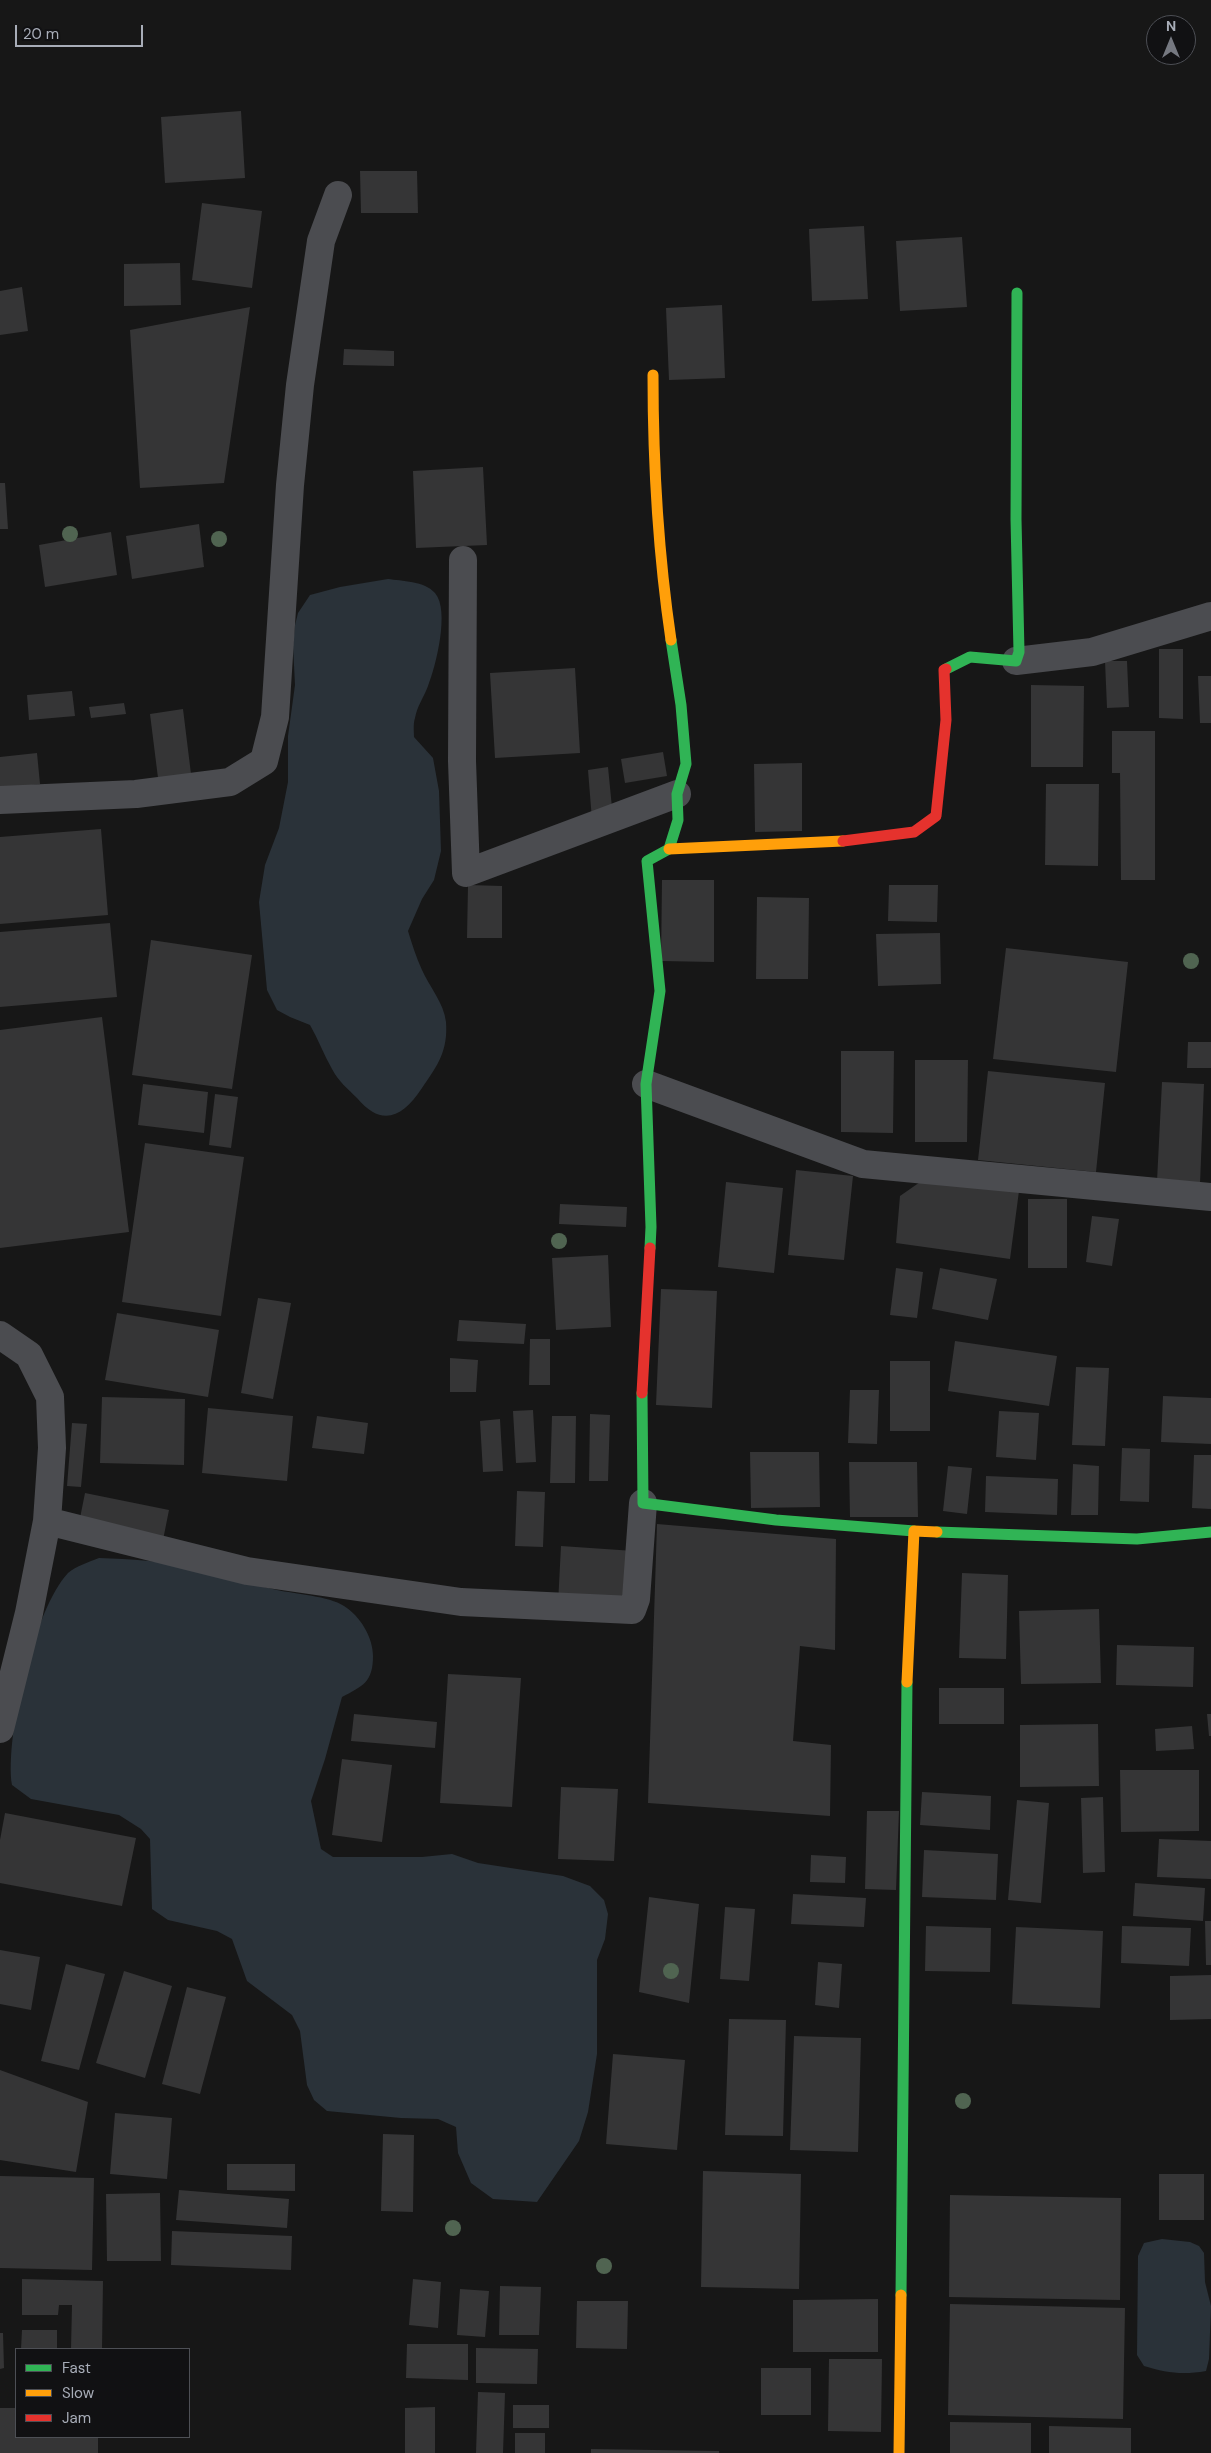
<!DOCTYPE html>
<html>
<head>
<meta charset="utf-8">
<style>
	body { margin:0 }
	#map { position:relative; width:1211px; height:2453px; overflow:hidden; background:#171717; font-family:"DM Sans",sans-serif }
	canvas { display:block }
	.legend { position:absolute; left:15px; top:2348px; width:175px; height:90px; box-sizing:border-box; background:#111113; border:1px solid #4d4f55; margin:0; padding:6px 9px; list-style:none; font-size:15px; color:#a8adb8 }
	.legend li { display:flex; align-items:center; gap:10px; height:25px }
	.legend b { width:25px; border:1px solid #4d4f55 }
	.north { position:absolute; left:1146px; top:15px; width:50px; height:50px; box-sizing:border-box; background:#111113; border:1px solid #4d4f55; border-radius:50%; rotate:0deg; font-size:14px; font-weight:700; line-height:20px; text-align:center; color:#a8adb8 }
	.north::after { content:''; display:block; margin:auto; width:18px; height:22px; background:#757880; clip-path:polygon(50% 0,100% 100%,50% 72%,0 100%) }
	.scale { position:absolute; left:15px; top:25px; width:128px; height:22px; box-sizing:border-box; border:2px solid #a8adb8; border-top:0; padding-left:6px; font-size:15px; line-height:18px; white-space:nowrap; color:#a8adb8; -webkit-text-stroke:4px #111113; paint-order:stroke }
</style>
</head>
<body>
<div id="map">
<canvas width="1211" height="2453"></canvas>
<ul class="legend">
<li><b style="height:6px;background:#30b455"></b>Fast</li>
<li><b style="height:6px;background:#ff9f0a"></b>Slow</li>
<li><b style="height:6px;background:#e5322d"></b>Jam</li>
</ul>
<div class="north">N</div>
<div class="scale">20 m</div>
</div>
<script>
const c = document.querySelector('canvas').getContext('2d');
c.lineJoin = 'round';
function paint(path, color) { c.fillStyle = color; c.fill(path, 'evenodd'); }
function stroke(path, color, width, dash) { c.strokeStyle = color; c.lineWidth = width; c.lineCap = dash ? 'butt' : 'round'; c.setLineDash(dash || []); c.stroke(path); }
paint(new Path2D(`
	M388,579C401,581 425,581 435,593C450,610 436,666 428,686C424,697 417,706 415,718C413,724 414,731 414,737L433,758L439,791L441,851L434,880L422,899L408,931C412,944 416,957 422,970C429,986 444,1003 446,1022C448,1051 438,1065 422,1088C403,1117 382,1128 357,1098C348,1089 338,1081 332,1069C324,1055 318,1039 310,1025L290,1017L277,1010L267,990L259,902L265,865L279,828L288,782V736L295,685L293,645L295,625L298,613L310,595L340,587Z
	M99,1558C130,1559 163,1561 193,1568C221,1574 249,1584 277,1590C295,1594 329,1596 344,1606C360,1616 373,1637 373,1656C373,1682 363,1686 342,1697L325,1759L311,1801L321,1849L333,1857H422L452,1854L478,1863L563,1876L590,1886L604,1900L608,1914L605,1939L597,1960V2054L588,2112L579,2141L537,2202L493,2199L471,2183L458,2153L456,2127L438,2119L401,2118L327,2111L314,2100L307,2085L300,2031L292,2015L247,1981L232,1939L217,1931L168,1920L152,1909L150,1839L141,1829L119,1815L31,1799L12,1785C5,1736 34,1609 68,1573C76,1566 89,1562 99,1558Z
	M1162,2239L1190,2242L1199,2246L1204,2253L1205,2282L1211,2306L1209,2359L1206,2371C1183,2375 1166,2373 1144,2366L1137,2355L1138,2256L1144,2243Z`), '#2a3239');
paint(new Path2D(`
	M241,111L245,178L165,183L161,117Z
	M360,171H417L418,213H361Z
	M202,203L262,211L252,288L192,280Z
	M864,226L868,299L812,301L809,229Z
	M962,237L967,307L900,311L896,241Z
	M180,263L181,305L124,306V264Z
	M22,287L28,331L0,335V291Z
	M722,305L725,378L669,380L666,308Z
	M250,307L224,483L140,488L130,330Z
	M344,349L394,351V366L343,365Z
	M483,467L487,545L416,548L413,471Z
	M0,483H5L8,529H0Z
	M199,524L204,567L132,579L126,536Z
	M111,532L117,575L45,587L39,545Z
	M1159,649H1183V719L1159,718Z
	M1105,661H1127L1129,707L1107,708Z
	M575,668L580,753L495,758L490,673Z
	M1198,676H1211V723H1200Z
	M1031,685L1084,686L1083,767H1031Z
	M72,691L75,716L29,720L27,695Z
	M124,703L126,714L91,718L89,707Z
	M183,709L191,774L158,778L150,714Z
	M1112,731H1155V880H1121L1120,773H1112Z
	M663,752L667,776L625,783L621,759Z
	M37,753L40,784L0,789V757Z
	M802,763V831L755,832L754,764Z
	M608,767L613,818L592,820L588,770Z
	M1046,784H1099L1098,866L1045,865Z
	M101,829L108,915L0,924V837Z
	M662,880H714V962L661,961Z
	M468,885L502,886V938H467Z
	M889,885H938L937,922L888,921Z
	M757,897L809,898L808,979H756Z
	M110,923L117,997L0,1007V932Z
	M940,933L941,984L878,986L876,934Z
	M151,940L252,955L232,1089L132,1075Z
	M1006,948L1128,962L1116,1072L993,1059Z
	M102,1017L129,1232L0,1248V1030Z
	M1188,1042H1211V1068H1187Z
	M841,1051H894L893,1133L841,1132Z
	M915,1060H968L967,1142H915Z
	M988,1071L1105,1083L1096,1172L978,1160Z
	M1162,1082L1204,1084L1200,1184L1157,1181Z
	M143,1084L208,1092L204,1133L138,1125Z
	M215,1094L238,1097L231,1148L209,1145Z
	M145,1143L244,1157L221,1316L122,1302Z
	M796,1170L853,1176L844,1260L788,1255Z
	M923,1180L1019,1191L1010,1259L896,1243L900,1196Z
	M726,1182L783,1188L774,1273L718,1267Z
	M1028,1199H1067V1268H1028Z
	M560,1204L627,1207L626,1227L559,1224Z
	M1092,1216L1119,1219L1112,1266L1086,1262Z
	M608,1255L611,1327L556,1330L552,1258Z
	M896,1268L923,1272L917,1318L890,1315Z
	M940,1268L997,1279L988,1320L932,1309Z
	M661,1289L717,1291L712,1408L656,1405Z
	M258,1298L291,1303L273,1399L241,1393Z
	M117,1313L219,1330L208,1397L105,1380Z
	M459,1320L526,1324L524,1344L457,1341Z
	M530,1339H550V1385H529Z
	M955,1341L1057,1356L1049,1406L948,1391Z
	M450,1358L478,1360L476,1392H450Z
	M890,1361H930V1431H890Z
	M1076,1367L1109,1368L1105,1446L1072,1445Z
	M850,1390H879L877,1444L848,1443Z
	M1163,1396L1211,1398V1444L1161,1442Z
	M102,1397L185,1399L184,1465L100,1463Z
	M208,1408L293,1416L287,1481L202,1473Z
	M533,1410L536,1462L516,1463L513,1411Z
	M999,1411L1039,1413L1036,1460L996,1457Z
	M590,1414L610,1415L608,1481H589Z
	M317,1416L368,1423L364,1454L312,1448Z
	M552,1416H576L575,1483H550Z
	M500,1419L503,1471L483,1472L480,1421Z
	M72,1423L87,1424L81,1487L67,1486Z
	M1122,1448L1150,1449L1149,1502L1120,1501Z
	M750,1452H819L820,1507L751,1508Z
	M1194,1455H1211V1509L1192,1508Z
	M849,1462H917L918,1517H850Z
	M1073,1464L1099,1466L1098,1515H1071Z
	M948,1466L972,1468L967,1514L943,1511Z
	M986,1476L1058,1479L1057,1515L985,1512Z
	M517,1491L545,1492L543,1547L515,1546Z
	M85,1493L169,1510L163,1540L79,1523Z
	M657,1524L836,1539L835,1650L800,1646L793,1741L831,1745L830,1816L648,1803Z
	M561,1546L634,1551L631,1607L558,1604Z
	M962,1573L1008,1575L1006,1659L959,1658Z
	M1099,1609L1101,1683L1021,1684L1019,1611Z
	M1117,1645L1194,1647L1193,1687L1116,1685Z
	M448,1674L521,1678L512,1807L440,1803Z
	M939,1688H1004V1724H939Z
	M354,1714L437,1722L435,1748L351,1741Z
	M1207,1714H1211V1736H1209Z
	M1098,1724L1099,1786L1020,1787V1725Z
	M1192,1726L1194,1749L1156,1751L1155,1729Z
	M342,1759L392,1765L382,1842L332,1835Z
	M1120,1770H1199V1831L1121,1832Z
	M561,1787L618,1789L614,1861L558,1859Z
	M922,1792L991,1796L990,1830L920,1825Z
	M1103,1797L1105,1872L1083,1873L1081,1798Z
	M1017,1800L1049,1803L1041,1903L1008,1900Z
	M867,1811H899L896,1890L865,1889Z
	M5,1813L136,1838L122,1906L0,1883V1840Z
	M1159,1839L1211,1841V1879L1157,1877Z
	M924,1850L998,1854L996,1900L922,1897Z
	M811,1855L846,1857L845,1883L810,1882Z
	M1135,1883L1205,1888L1203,1921L1133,1916Z
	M793,1894L866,1898L864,1927L791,1924Z
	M649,1897L699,1904L689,2003L639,1992Z
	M725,1907L755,1909L749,1981L720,1979Z
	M1205,1921H1211V1965H1206Z
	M926,1926L991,1928L990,1972L925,1971Z
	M1122,1926L1191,1928L1189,1966L1121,1963Z
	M1016,1927L1103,1931L1100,2008L1012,2004Z
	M0,1950L40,1957L31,2010L0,2004Z
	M818,1962L842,1964L839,2008L815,2005Z
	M66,1964L105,1974L79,2070L41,2061Z
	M124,1971L172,1986L145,2078L96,2063Z
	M1211,1975V2019L1170,2020V1976Z
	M187,1987L226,1997L200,2094L162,2084Z
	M729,2019L786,2020L783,2136L725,2135Z
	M794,2036L861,2038L858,2152L790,2150Z
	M613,2054L685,2060L677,2150L606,2144Z
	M0,2070L88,2102L76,2172L0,2160Z
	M115,2113L172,2118L167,2179L110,2174Z
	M383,2134L414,2135L413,2212L381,2211Z
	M227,2164H295V2191L227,2190Z
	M703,2171L801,2174L799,2289L701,2287Z
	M1159,2174H1204V2220H1159Z
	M0,2176L94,2178L92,2270L0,2268Z
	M179,2190L289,2199L287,2228L176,2220Z
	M160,2193L161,2261H107L106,2194Z
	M950,2195L1121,2198L1120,2300L949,2297Z
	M172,2231L292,2236L291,2270L171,2265Z
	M22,2279L103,2281L102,2349H71L72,2305H59L58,2315H22Z
	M413,2279L441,2282L438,2328L409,2325Z
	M500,2286L541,2287L539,2335H499Z
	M460,2289L489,2291L485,2337L457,2335Z
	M878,2299V2352H793V2300Z
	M577,2301H628L627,2349L576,2348Z
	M950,2304L1125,2308L1123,2419L948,2415Z
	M22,2330H57V2349H21Z
	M0,2333H3L4,2368L0,2369Z
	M407,2344H468V2380L406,2378Z
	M476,2348L538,2349L537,2384L476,2383Z
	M829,2359H882L881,2432L828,2431Z
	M761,2368H811V2415H761Z
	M478,2392L505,2393L503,2453H476Z
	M513,2405H549V2428H513Z
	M435,2407V2453H405V2408Z
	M0,2408H16V2437H98V2453H0Z
	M950,2422L1031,2423V2453H950Z
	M1049,2426L1131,2428V2453H1049Z
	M515,2433H545V2453H515Z
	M591,2449L719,2451V2453H591Z`), '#353536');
stroke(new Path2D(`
	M463,560L462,761L466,873L677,794
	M1016,661L1092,652L1211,616
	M0,800L136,794L230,782L264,761L275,717L290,485L300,385L321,241L338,195
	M646,1084L863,1164L1211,1197
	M0,1335L29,1355L50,1397L52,1448L47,1521L29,1613L0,1729
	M47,1521L247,1571L461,1602L632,1610L636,1599L643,1503`), '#4b4c50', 28);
stroke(new Path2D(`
	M946,669L970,657L1016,661L1019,652L1016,519L1017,293
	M650,1248L651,1227L646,1084L660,991L647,861L669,849L678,820L677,794L686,764L681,705L671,640
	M642,1393L643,1503L776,1520L914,1531
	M937,1532L1137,1539L1211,1532
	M901,2295L907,1682`), '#30b455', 11);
stroke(new Path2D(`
	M653,375C653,464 658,552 671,640
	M669,849L843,841
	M907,1682L914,1531L937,1532
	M899,2453L901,2295`), '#ff9f0a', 11);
stroke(new Path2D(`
	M843,841L914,832L936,816L946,720L944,670L946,669
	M642,1393L650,1248`), '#e5322d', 11);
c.fillStyle = '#506451';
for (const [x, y] of [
	[70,534],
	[219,539],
	[1191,961],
	[559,1241],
	[671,1971],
	[963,2101],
	[453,2228],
	[604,2266]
]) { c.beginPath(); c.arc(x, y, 8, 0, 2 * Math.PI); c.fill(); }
</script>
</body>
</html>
